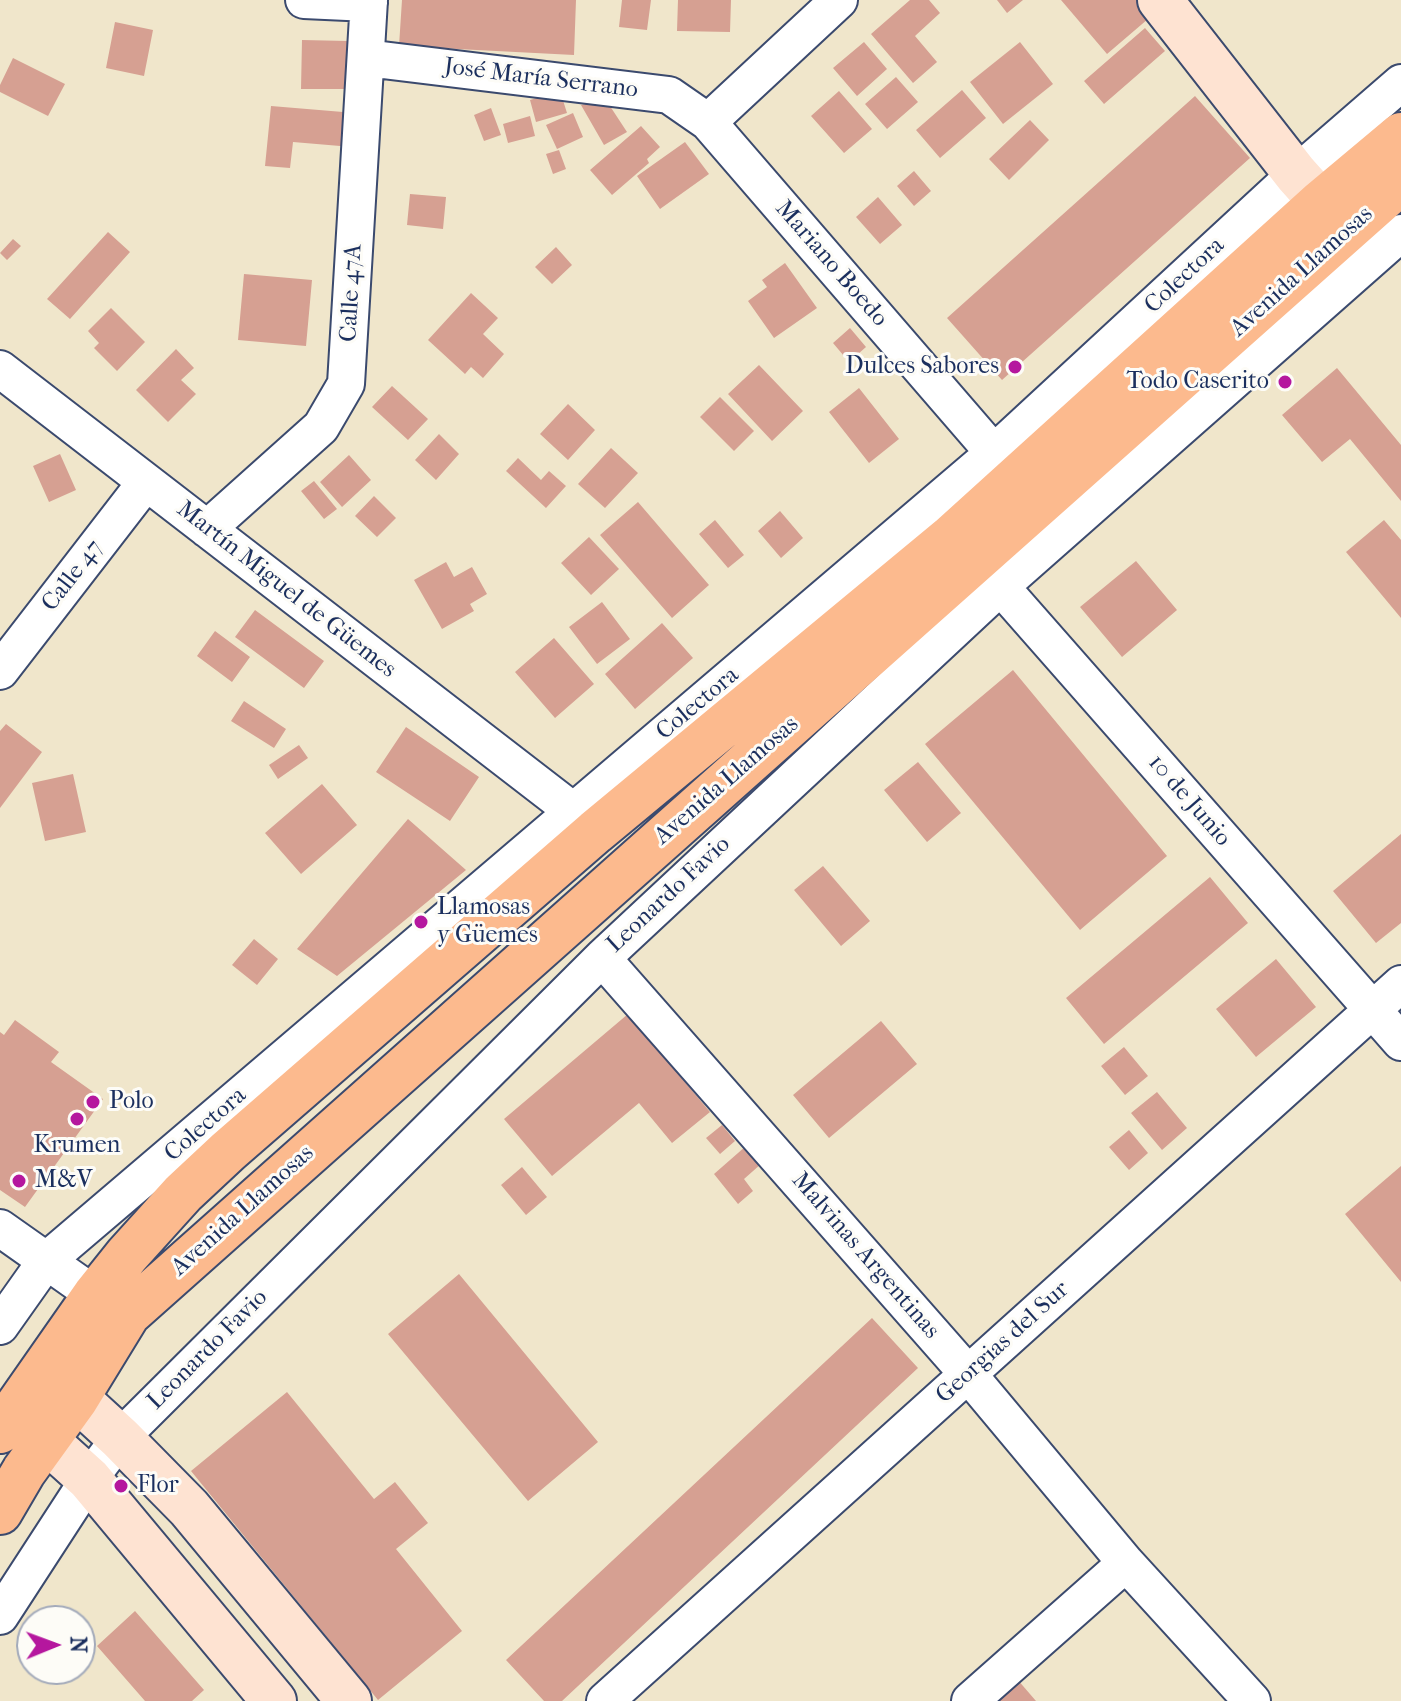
<!DOCTYPE html>
<html>
<head>
<meta charset="utf-8">
<style>
	body { margin:0 }
	#map { position:relative; width:1401px; height:1701px; overflow:hidden; background:#f0e6cb; font-family:"IM FELL French Canon",serif }
	canvas { display:block }
	.north { position:absolute; left:16px; top:1605px; width:80px; height:80px; box-sizing:border-box; background:#fdfcf7; border:2px solid #a3aaba; border-radius:50%; rotate:89deg; font-size:22px; font-weight:700; line-height:32px; text-align:center; color:#1b2f5e }
	.north::after { content:''; display:block; margin:auto; width:28px; height:36px; background:#b5179e; clip-path:polygon(50% 0,100% 100%,50% 72%,0 100%) }
</style>
</head>
<body>
<div id="map">
<canvas width="1401" height="1701"></canvas>
<div class="north">N</div>
</div>
<script>
const c = document.querySelector('canvas').getContext('2d');
c.lineJoin = 'round';
function paint(path, color) { c.fillStyle = color; c.fill(path, 'evenodd'); }
function stroke(path, color, width, dash) { c.strokeStyle = color; c.lineWidth = width; c.lineCap = dash ? 'butt' : 'round'; c.setLineDash(dash || []); c.stroke(path); }
function drawText(font, color, halo, rows, align = 'center') {
  c.font = font + ' "IM FELL French Canon",serif'; c.lineWidth = 6; c.setLineDash([]); c.textBaseline = 'middle'; c.strokeStyle = halo; c.fillStyle = color; for (const [text, x, y, turn = 0] of rows) {
    c.save(); c.translate(x, y); c.rotate((+turn || 0) * Math.PI / 180); c.textAlign = isNaN(turn) ? turn : align; if (halo) c.strokeText(text, 0, 0); c.fillText(text, 0, 0); c.restore();
  }
}
paint(new Path2D(`
	M402,0H576L574,55L399,46Z
	M622,0H651L647,30L619,27Z
	M678,0H731L730,32L677,31Z
	M910,0H929L940,13L915,36L937,62L913,83L871,34Z
	M997,0H1023L1007,13Z
	M1061,0H1143L1155,13L1107,54Z
	M115,22L153,30L144,76L106,68Z
	M1145,28L1165,51L1104,104L1084,81Z
	M302,40L348,41L347,89H301Z
	M864,42L887,69L857,96L833,68Z
	M1020,42L1053,84L1003,124L970,82Z
	M13,58L65,84L48,116L0,92V85Z
	M896,77L918,102L887,129L865,104Z
	M962,90L986,118L940,158L916,130Z
	M560,91L567,113L536,122L530,100Z
	M839,91L872,129L844,153L811,116Z
	M1195,96L1250,158L1002,380L947,318Z
	M606,100L627,132L604,145L581,105Z
	M271,106L355,113L352,147L293,142L290,168L265,166Z
	M491,108L501,135L484,141L474,115Z
	M573,113L583,137L557,149L546,125Z
	M530,116L535,136L508,143L503,124Z
	M1030,120L1049,140L1009,180L989,159Z
	M641,126L660,147L647,159L649,163L612,195L590,170Z
	M685,142L709,174L660,209L637,176Z
	M559,150L566,169L553,174L546,154Z
	M914,171L931,191L914,206L897,186Z
	M410,194L446,197L443,229L407,225Z
	M878,197L902,225L880,244L856,217Z
	M108,232L130,252L70,319L47,299Z
	M13,239L21,246L7,260L0,253Z
	M556,247L572,265L552,284L535,267Z
	M785,263L817,308L774,338L748,301L767,287L762,280Z
	M244,274L312,280L306,346L238,340Z
	M471,293L498,318L483,334L504,354L483,378L471,367L465,374L428,340Z
	M111,308L145,342L117,371L94,348L99,343L88,331Z
	M850,328L866,347L849,362L833,343Z
	M176,349L194,368L181,380L196,394L168,422L136,390Z
	M759,365L803,411L772,441L728,394Z
	M1337,368L1401,445V501L1350,439L1322,462L1282,415Z
	M392,386L428,419L408,440L372,407Z
	M859,388L899,439L869,463L829,412Z
	M720,397L754,431L734,451L700,417Z
	M568,404L595,430L568,460L540,434Z
	M439,434L459,454L436,480L415,460Z
	M611,448L638,473L605,508L578,484Z
	M60,454L76,490L49,502L33,466Z
	M349,455L371,480L342,507L320,482Z
	M518,458L541,480L549,471L566,486L546,508L506,471Z
	M314,481L337,509L324,519L301,491Z
	M374,496L396,518L377,537L355,516Z
	M638,502L709,585L672,618L600,535Z
	M780,511L803,538L781,558L758,531Z
	M715,520L744,555L728,568L699,534Z
	M1384,520L1401,540V618L1346,552Z
	M589,537L619,569L591,595L561,563Z
	M1136,561L1177,610L1122,657L1080,607Z
	M446,562L454,577L472,567L487,594L470,604L474,611L442,629L414,580Z
	M602,602L630,639L597,664L569,627Z
	M255,610L324,661L304,688L235,637Z
	M662,623L693,658L635,709L605,674Z
	M215,631L250,657L232,682L197,656Z
	M554,638L594,684L555,718L515,672Z
	M1013,670L1167,856L1080,930L925,744Z
	M244,701L286,729L274,748L231,721Z
	M6,724L42,752L0,808V731Z
	M406,727L479,777L450,821L376,772Z
	M299,745L308,758L278,779L269,765Z
	M918,762L961,813L927,842L884,790Z
	M73,774L86,832L45,841L32,783Z
	M322,784L357,825L301,874L265,833Z
	M408,819L466,870L337,976L297,949Z
	M1401,834V923L1376,943L1333,891Z
	M823,866L870,921L841,946L794,890Z
	M1210,877L1248,923L1104,1044L1066,998Z
	M254,939L278,959L257,985L232,965Z
	M1276,959L1316,1007L1256,1057L1216,1009Z
	M628,1014L710,1112L672,1143L639,1103L552,1176L504,1119Z
	M15,1020L59,1052L51,1062L103,1099L25,1207L0,1190V1032L4,1035Z
	M881,1021L917,1064L829,1138L793,1095Z
	M1124,1047L1148,1076L1125,1095L1101,1066Z
	M1157,1092L1187,1128L1162,1150L1131,1113Z
	M722,1125L735,1141L720,1154L706,1138Z
	M1129,1130L1148,1153L1129,1170L1109,1147Z
	M746,1146L761,1164L744,1179L753,1191L738,1204L714,1174Z
	M1401,1166V1282L1345,1214Z
	M522,1167L547,1197L526,1215L501,1185Z
	M459,1274L598,1442L528,1501L388,1334Z
	M872,1318L918,1368L562,1701H544L506,1660Z
	M287,1392L374,1499L395,1482L428,1523L396,1549L462,1631L378,1700L191,1471Z
	M135,1611L204,1690L192,1701H145L97,1646Z
	M1017,1679L1036,1701H990Z`), '#d6a092');
const street = new Path2D(`
	M304,0L369,3
	M366,58L669,95L708,122L994,453L1013,468
	M708,122L839,0
	M0,369L573,811
	M207,529L321,427L346,384L369,0
	M986,570L1401,1042
	M0,671L146,482
	M602,958L968,1374L1126,1563L1252,1701
	M0,1228L95,1295
	M0,1326L46,1261L994,453L1296,174L1401,83
	M0,1616L89,1479L120,1438L602,958L1001,586L1401,233
	M605,1701L1401,984
	M970,1701L1126,1563`);
const secondary = new Path2D(`
	M1160,0L1296,174L1321,202
	M49,1373L120,1438L189,1508L349,1701
	M17,1414L89,1479L274,1701`);
const highway = new Path2D(`
	M0,1431L95,1295L127,1255L183,1193L228,1151L595,832L950,538L1321,202L1401,135
	M0,1512L24,1471L76,1399L128,1314L1401,182`);
stroke(street, '#3b4a6e', 40);
stroke(secondary, '#3b4a6e', 48);
stroke(highway, '#3b4a6e', 48);
stroke(street, '#fff', 36);
stroke(secondary, '#fee3d2', 44);
stroke(highway, '#fcba8e', 44);
for (const [x, y, r, color] of [
	[1015,367,8,"#b5179e"],
	[1285,382,8,"#b5179e"],
	[421,922,8,"#b5179e"],
	[93,1102,8,"#b5179e"],
	[77,1119,8,"#b5179e"],
	[19,1181,8,"#b5179e"],
	[121,1486,8,"#b5179e"]
]) { const dot = new Path2D(); dot.arc(x, y, r, 0, 2 * Math.PI); c.fillStyle = color; c.fill(dot); stroke(dot, '#fdfcf7', 3); }
drawText('24px', '#1b2f5e', '#fdfcf7', [
	["José María Serrano",541,79,7],
	["Mariano Boedo",831,264,49],
	["Avenida Llamosas",1302,272,-42],
	["Colectora",1185,276,-43],
	["Calle 47A",352,293,-87],
	["Calle 47",73,576,-52],
	["Martín Miguel de Güemes",286,590,38],
	["Colectora",698,704,-40],
	["Avenida Llamosas",727,781,-41],
	["10 de Junio",1189,801,49],
	["Leonardo Favio",669,895,-43],
	["Colectora",206,1125,-41],
	["Avenida Llamosas",243,1211,-42],
	["Malvinas Argentinas",865,1256,49],
	["Georgias del Sur",1003,1343,-42],
	["Leonardo Favio",208,1350,-45]
]);
drawText('24px', '#1b2f5e', '#fdfcf7', [
	["Dulces Sabores",999,367,"right"],
	["Todo Caserito",1269,382,"right"],
	["Llamosas",437,908],
	["y Güemes",437,936],
	["Polo",109,1102],
	["Krumen",77,1146,"center"],
	["M&V",35,1181],
	["Flor",137,1486]
], 'left');
</script>
</body>
</html>
